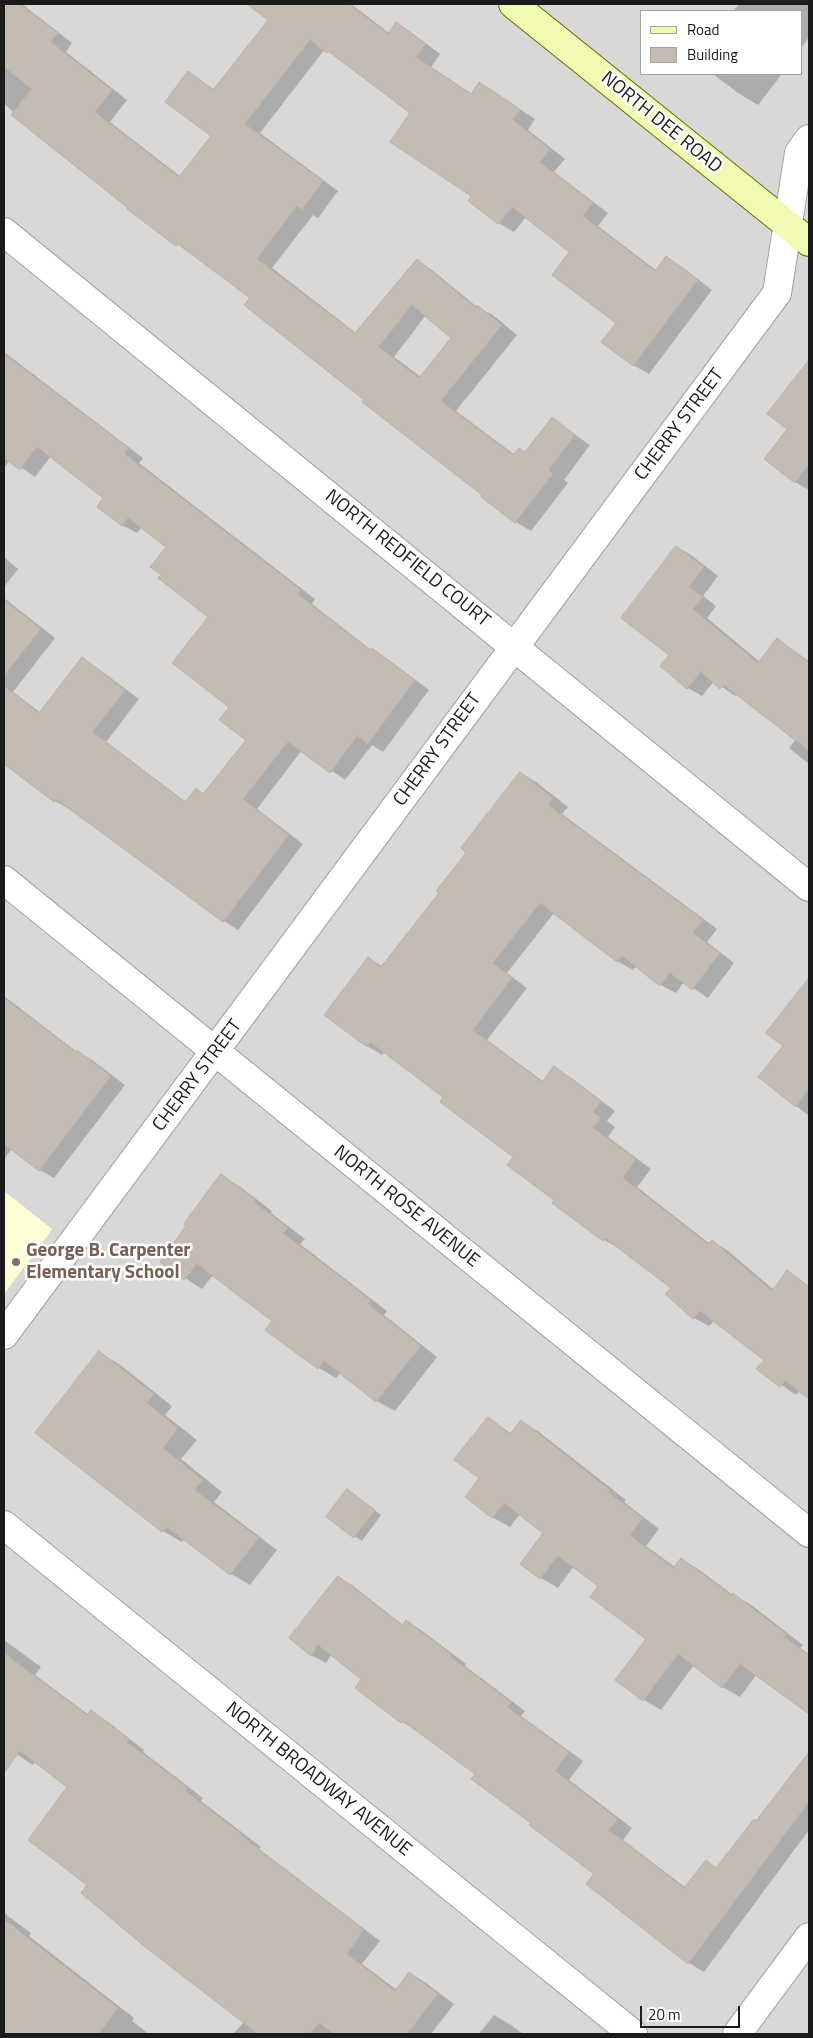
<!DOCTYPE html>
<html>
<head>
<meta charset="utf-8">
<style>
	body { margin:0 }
	#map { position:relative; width:813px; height:2038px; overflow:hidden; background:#ede9e0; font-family:"Titillium Web",sans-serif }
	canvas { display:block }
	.frame { position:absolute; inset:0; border:5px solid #1b1b1b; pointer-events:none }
	.legend { position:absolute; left:640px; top:10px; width:162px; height:65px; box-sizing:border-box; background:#fff; border:1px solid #a4a4a4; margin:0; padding:6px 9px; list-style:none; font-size:15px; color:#1b1b1b }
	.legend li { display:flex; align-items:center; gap:10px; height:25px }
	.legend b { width:25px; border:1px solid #a4a4a4 }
	.scale { position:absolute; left:640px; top:2006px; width:100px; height:22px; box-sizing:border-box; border:2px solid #1b1b1b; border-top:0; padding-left:6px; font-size:15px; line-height:18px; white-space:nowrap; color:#1b1b1b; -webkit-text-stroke:4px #fff; paint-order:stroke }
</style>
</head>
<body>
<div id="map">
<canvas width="813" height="2038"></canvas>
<div class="frame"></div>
<ul class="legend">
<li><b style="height:6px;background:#f1fab0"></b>Road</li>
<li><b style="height:14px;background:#c4bcb3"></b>Building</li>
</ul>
<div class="scale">20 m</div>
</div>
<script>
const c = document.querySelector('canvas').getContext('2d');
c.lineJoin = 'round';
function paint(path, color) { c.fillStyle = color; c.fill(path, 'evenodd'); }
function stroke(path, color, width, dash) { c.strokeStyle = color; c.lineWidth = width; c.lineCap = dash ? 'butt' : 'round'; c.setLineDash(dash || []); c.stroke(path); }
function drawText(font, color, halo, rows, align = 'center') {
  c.font = font + ' "Titillium Web",sans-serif'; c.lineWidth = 5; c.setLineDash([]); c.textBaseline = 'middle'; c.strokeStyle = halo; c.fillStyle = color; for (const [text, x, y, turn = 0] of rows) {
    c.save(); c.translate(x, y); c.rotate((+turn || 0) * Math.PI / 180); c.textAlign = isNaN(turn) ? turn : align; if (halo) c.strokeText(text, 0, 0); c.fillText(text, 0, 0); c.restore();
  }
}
paint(new Path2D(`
	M4,4H809V2034H4V1294L52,1230L4,1191ZM642,11H802V74H642Z`), '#d9d8d7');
paint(new Path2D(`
	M4,1191L52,1229L4,1294Z`), '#fcffd6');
paint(new Path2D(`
	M4,4H22L72,43L66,52L127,100L110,122L181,177L212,136L189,73L215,90L270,19L249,4H351L389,33L397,24L412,33L440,54L431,67L472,94L495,93L535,119L528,130L565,159L554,172L608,213L598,226L657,271L667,258L682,267L712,290L649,374L633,365L617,323L571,252L526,217L514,232L499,223L469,200L473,196L412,113L342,60L325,49L260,133L338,191L318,218L313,215L272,268L356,333L417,261L432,270L477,307L493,315L517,335L456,411L515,455L526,453L552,419L590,445L564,480L568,483L531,531L516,522L366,399L252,298L129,209L130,207L4,104ZM426,315L452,337L421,377L394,357Z
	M739,4H809V37L802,47V11H733Z
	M713,74H782L758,105L738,93Z
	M4,352L143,458L139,463L315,599L312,604L371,650L386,658L429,690L383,752L372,745L345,780L302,750L257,809L303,844L238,930L224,921L71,808L69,809L55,801L12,768L13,766L4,759V598L55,638L13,692L41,713L82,659L96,667L139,699L106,742L186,802L196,790L204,795L247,740L231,706L209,617L162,575L167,546L142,527L137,533L122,525L105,497L51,456L35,477L10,460L4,468Z
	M799,376L809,382V490L795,482L788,429Z
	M677,547L691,555L718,576L703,596L716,606L707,618L760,662L778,640L809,661V764L789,748L796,739L737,693L735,696L714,681L702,696L688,688L671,655Z
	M4,557L18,569L4,587Z
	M521,773L536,782L568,807L562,814L717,929L707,942L734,963L708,998L684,982L676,993L661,985L636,966L633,970L617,961L554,913L507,973L527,988L487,1040L544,1082L554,1068L570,1077L615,1111L607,1121L615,1127L608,1137L651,1169L637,1187L710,1244L712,1242L727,1250L774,1290L787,1272L809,1286V1397L800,1390L796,1395L758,1369L765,1360L714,1321L709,1326L694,1318L672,1288L619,1248L604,1240L515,1157L445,1097L385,1051L382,1055L367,1046L369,958L383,967L441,893Z
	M799,993L809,999V1116L760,1077L784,1046Z
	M4,996L77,1052L92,1060L125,1085L54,1178L40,1170L12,1149L4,1159Z
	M222,1176L239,1186L272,1211L271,1213L305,1239L300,1244L387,1311L384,1315L437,1357L395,1411L377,1401L341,1372L336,1378L319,1368L267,1330L274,1320L213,1275L202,1289L161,1262Z
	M100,1353L119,1364L172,1406L165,1415L197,1440L181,1459L222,1492L214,1502L277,1550L250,1585L231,1574L185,1539L182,1542L163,1531L37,1433Z
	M488,1418L512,1434L521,1422L539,1432L626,1500L624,1502L659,1529L646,1546L675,1567L681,1559L698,1569L733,1595L750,1604L803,1645L800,1648L809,1654V1712L757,1674L740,1697L723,1687L694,1665L661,1710L644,1700L648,1639L600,1586L574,1566L558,1588L541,1578L545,1533L520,1514L510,1527L492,1517L481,1478Z
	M354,1495L381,1515L362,1541L328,1517Z
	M339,1577L353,1586L403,1625L406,1621L421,1630L466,1664L465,1666L525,1711L521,1716L583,1761L569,1780L632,1828L623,1840L686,1888L706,1862L717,1868L757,1822L809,1754V1830L704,1972L689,1963L588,1883L595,1874L532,1823L476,1774L417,1730L402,1722L363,1679L332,1654L326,1663L311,1655Z
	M4,1640L41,1667L35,1675L89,1715L91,1712L108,1722L144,1750L143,1752L203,1798L201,1801L261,1847L259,1849L380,1941L362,1964L397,1990L410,1973L426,1983L454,2004L431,2034H233L244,2022L89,1885L69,1787L35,1762L33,1765L4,1746Z
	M4,1913L31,1933L29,1936L134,2018L132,2021L149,2034H4Z
	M494,2015L511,2025L523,2034H479Z`), '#0003');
const building = new Path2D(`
	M4,4H20L58,33L51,42L112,90L95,112L179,177L211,136L165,102L188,71L213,90L268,20L247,4H349L388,34L396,22L426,44L416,57L471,94L479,82L520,109L513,120L550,149L540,162L593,203L583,216L655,271L666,256L698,280L633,366L601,342L616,323L552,275L569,252L512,207L498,224L468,201L471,196L390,142L410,113L328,51L327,53L310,40L245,124L323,181L302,210L297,206L257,259L355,333L417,259L475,307L477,305L502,325L441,401L513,455L519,448L525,452L552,417L575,435L549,470L553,474L515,523L481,497L482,495L362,402L364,400L244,305L250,298L178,244L176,246L127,209L128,208L11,115L31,89L4,67ZM412,305L451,338L419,378L379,347Z
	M4,354L129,448L125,454L301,590L298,594L369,650L372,648L415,680L368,744L357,736L330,773L288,742L243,799L289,835L223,922L56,799L54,802L4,764V686L39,713L82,657L125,690L93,732L185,802L196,788L203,794L246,740L219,720L229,707L172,663L208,617L158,578L161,575L150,567L166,547L128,518L122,526L97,507L103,498L37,447L20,470L4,458Z
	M809,360V464L795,483L764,459L787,429L767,414Z
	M676,546L704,567L689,587L703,597L693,609L758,663L777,638L809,663V751L724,685L720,689L701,672L687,689L660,666L669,655L621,618Z
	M4,600L41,629L4,676Z
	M520,772L553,798L548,805L703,920L693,933L720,953L692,990L670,973L660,986L622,956L617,962L540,903L493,963L512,978L473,1030L542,1082L554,1066L601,1101L593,1112L601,1118L593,1128L636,1159L623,1178L708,1244L712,1240L772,1291L787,1270L809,1287V1399L785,1381L780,1387L756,1369L764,1360L700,1311L693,1319L665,1294L671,1288L605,1238L603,1241L552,1203L554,1200L507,1165L513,1157L440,1102L443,1097L370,1042L367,1047L324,1015L368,957L381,967L439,893L436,891L466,853L461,848Z
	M809,978V1089L796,1107L758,1077L783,1046L766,1033Z
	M4,998L76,1052L77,1050L111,1076L39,1171L4,1144Z
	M221,1174L256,1200L254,1202L288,1228L283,1233L371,1300L368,1304L421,1346L376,1402L324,1361L318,1369L265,1330L272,1321L197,1264L184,1280L160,1262L186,1226L184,1224Z
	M99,1351L154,1394L147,1403L178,1428L163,1448L203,1480L195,1490L259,1538L230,1575L167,1527L162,1532L35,1433Z
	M488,1417L510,1434L521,1420L610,1490L608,1492L643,1518L630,1535L673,1568L681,1558L731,1595L733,1593L786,1634L784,1637L809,1655V1714L740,1664L722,1688L678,1654L643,1701L615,1680L646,1639L590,1597L598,1586L558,1556L540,1579L520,1564L543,1533L504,1503L492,1518L465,1497L479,1478L454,1460Z
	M347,1489L375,1510L354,1538L326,1517Z
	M338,1576L402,1625L406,1620L452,1655L451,1657L511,1702L507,1707L569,1752L555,1771L618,1819L609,1830L684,1888L706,1860L716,1868L754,1819L756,1821L809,1752V1802L688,1964L586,1884L594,1874L529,1825L531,1823L471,1779L475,1774L403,1721L401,1723L355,1688L361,1679L318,1645L311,1656L289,1638Z
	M4,1653L87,1715L91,1710L129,1739L127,1742L188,1788L186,1791L245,1837L244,1838L364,1930L347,1954L395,1991L409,1972L438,1994L407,2034H334L319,2023L310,2034H258L144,1946L81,1893L87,1885L28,1840L67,1787L20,1751L4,1773Z
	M4,1919L118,2008L99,2034H4Z`);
paint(building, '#c4bcb3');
stroke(building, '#beb0a2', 1);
const minor = new Path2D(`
	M4,232L809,887
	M4,880L809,1533
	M4,1335L777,293L799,153L809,139
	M4,1525L633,2034
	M737,2034L809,1937`);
const secondary = new Path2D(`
	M513,4L809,242`);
stroke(minor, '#a2a2a2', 30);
stroke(secondary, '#5c7003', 30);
stroke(minor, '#fff', 28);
stroke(secondary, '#f1fab0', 28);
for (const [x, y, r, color] of [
	[16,1262,5,"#8d6e63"]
]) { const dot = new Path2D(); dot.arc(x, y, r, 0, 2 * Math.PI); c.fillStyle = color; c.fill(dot); stroke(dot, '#fff', 2); }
drawText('19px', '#1b1b1b', '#fff', [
	["NORTH DEE ROAD",661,123,39],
	["CHERRY STREET",680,425,-53],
	["NORTH REDFIELD COURT",407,559,39],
	["CHERRY STREET",438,750,-54],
	["CHERRY STREET",198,1076,-53],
	["NORTH ROSE AVENUE",406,1207,39],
	["NORTH BROADWAY AVENUE",318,1780,39]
]);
drawText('bold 19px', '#785e54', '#fff', [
	["George B. Carpenter",26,1251],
	["Elementary School",26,1273]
], 'left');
</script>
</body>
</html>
